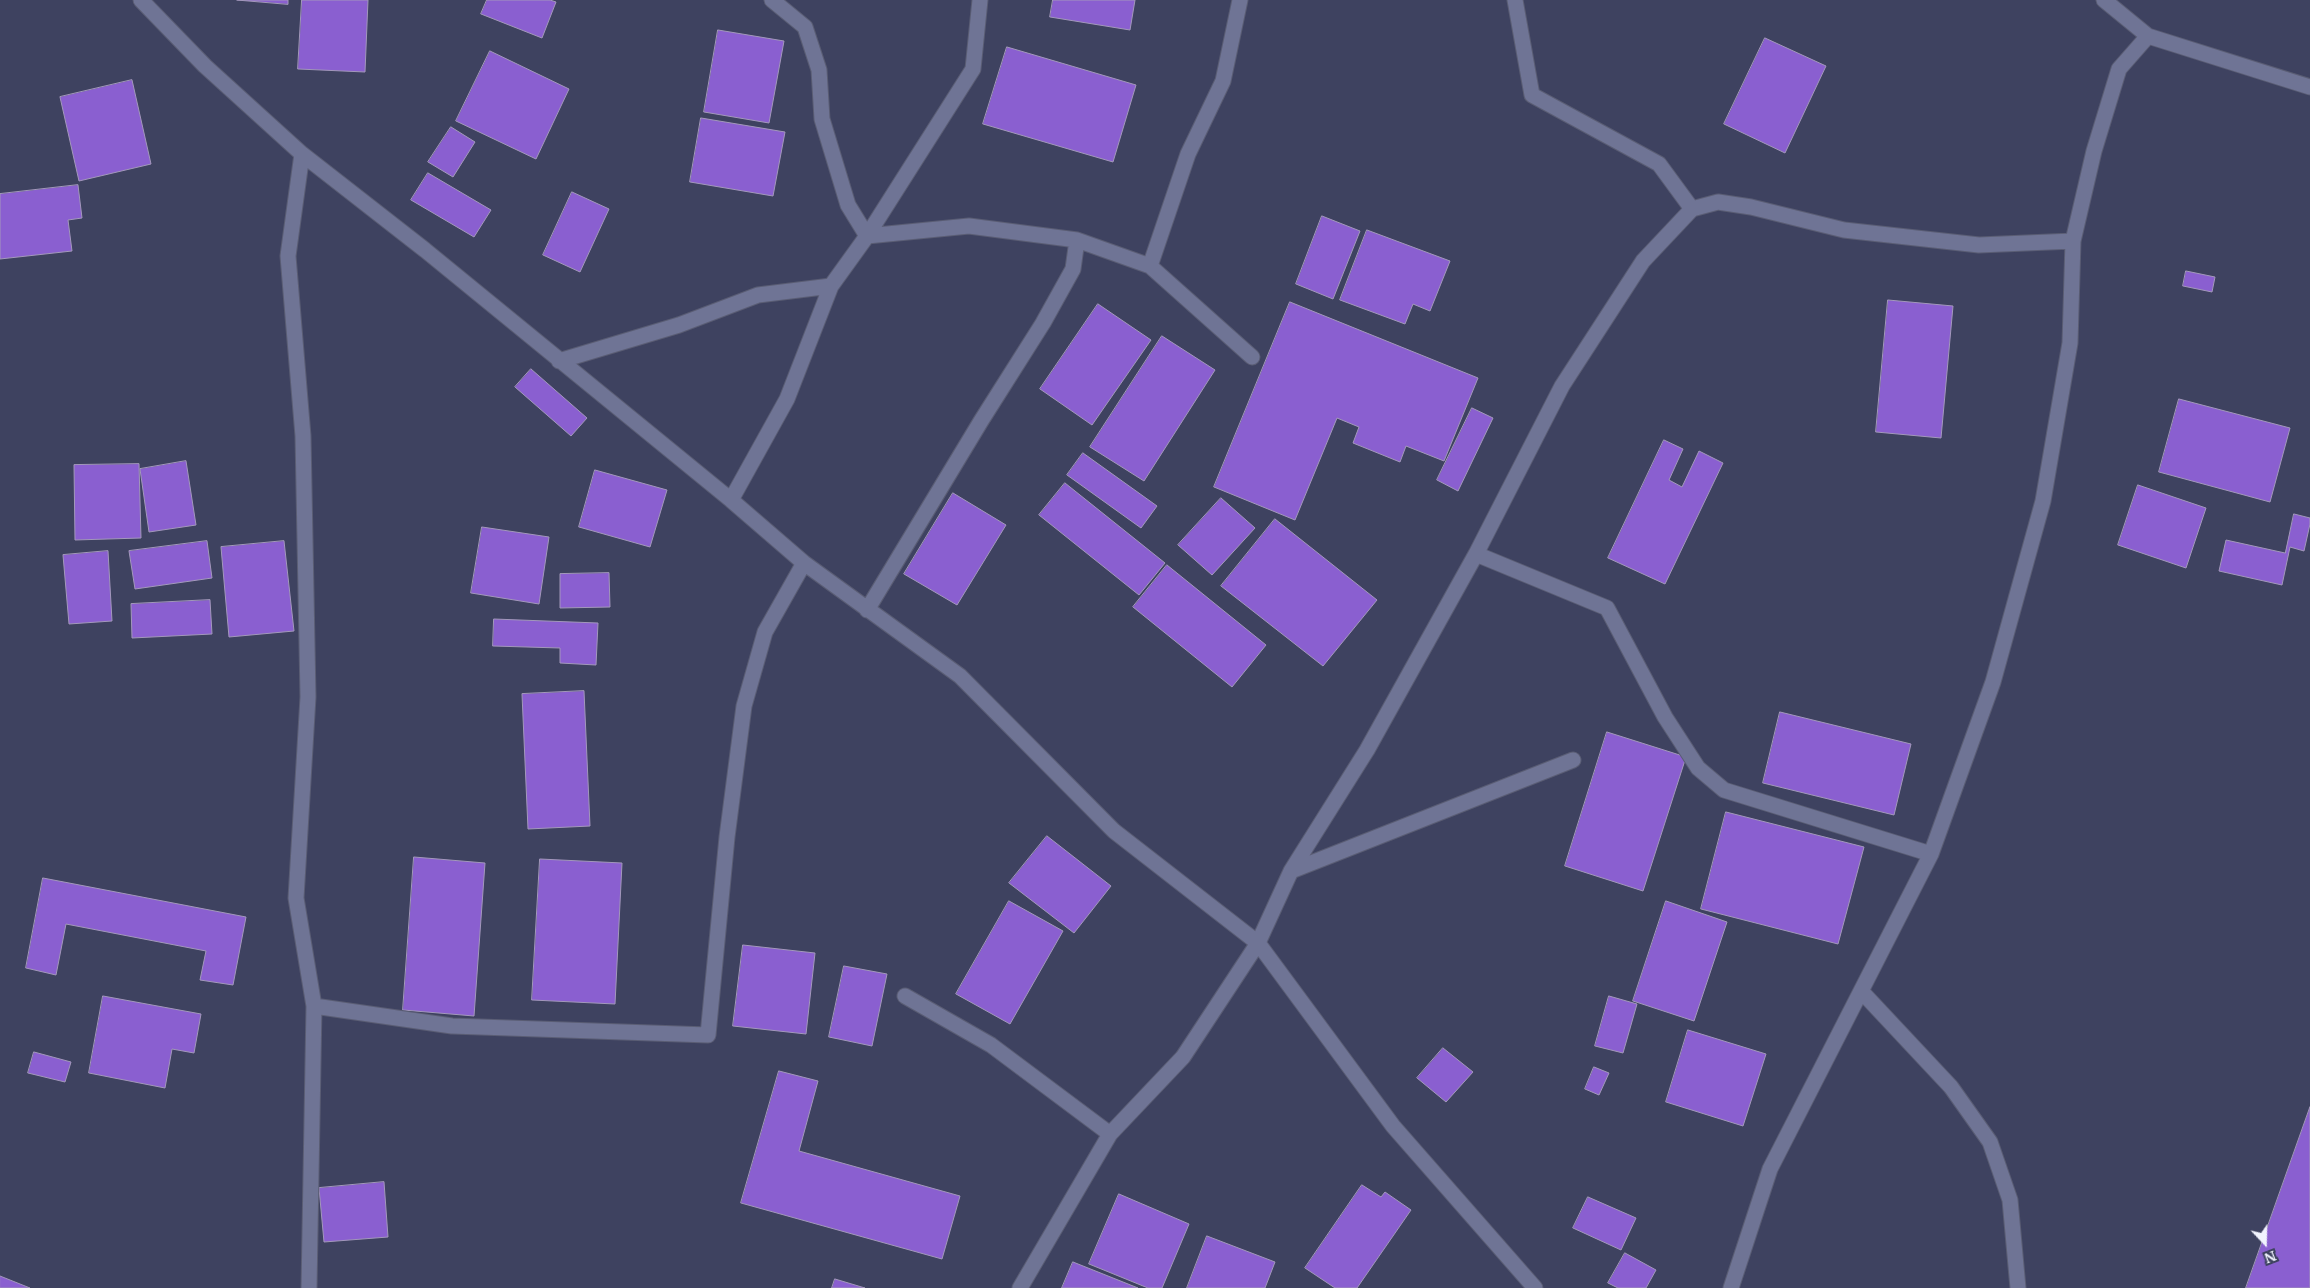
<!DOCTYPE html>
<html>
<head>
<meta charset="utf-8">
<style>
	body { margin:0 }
	#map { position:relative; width:2310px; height:1288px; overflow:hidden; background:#3e4260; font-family:Merriweather,serif }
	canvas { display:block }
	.north { position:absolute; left:2240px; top:1218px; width:50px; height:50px; -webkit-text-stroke:4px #3e4260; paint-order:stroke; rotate:159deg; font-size:14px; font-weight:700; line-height:20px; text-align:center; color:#f1f3fe }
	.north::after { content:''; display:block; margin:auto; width:18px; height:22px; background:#f1f3fe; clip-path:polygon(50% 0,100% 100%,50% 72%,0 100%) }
</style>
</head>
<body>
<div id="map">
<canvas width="2310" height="1288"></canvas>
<div class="north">N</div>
</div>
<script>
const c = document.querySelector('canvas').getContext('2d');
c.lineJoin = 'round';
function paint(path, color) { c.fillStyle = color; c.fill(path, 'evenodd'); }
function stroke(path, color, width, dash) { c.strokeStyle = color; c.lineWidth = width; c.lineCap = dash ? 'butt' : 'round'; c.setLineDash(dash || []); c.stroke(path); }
const building = new Path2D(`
	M237,0H288V4Z
	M302,0H368L365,72L298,69Z
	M487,0H550L556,2L542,38L481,14Z
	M1053,0H1135L1130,30L1050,17Z
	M718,30L784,41L769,123L704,112Z
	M1765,38L1826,66L1785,153L1724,124Z
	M1007,47L1136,85L1113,162L983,124Z
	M490,51L569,89L536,159L456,121Z
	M132,80L151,164L79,181L60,97Z
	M701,118L785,132L773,196L690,182Z
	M451,127L475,142L453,177L428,162Z
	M428,173L491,210L474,237L411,200Z
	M78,185L82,218L68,220L72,251L0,259V194Z
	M572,192L609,209L580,272L543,255Z
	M1322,216L1360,231L1333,299L1296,284Z
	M1367,230L1450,261L1430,311L1413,304L1405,324L1340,300Z
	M2186,271L2215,277L2212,292L2183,286Z
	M1888,300L1953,306L1941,438L1876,432Z
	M1290,302L1478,378L1444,461L1406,446L1400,462L1353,443L1359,427L1337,418L1295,520L1214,487Z
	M1098,304L1151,340L1092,425L1040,389Z
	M1162,336L1215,370L1144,481L1090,447Z
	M531,369L587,418L571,436L515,387Z
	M2179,399L2290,428L2270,502L2159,472Z
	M1472,408L1493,418L1458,491L1437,480Z
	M1664,440L1683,449L1669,480L1682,487L1699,451L1723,463L1665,584L1608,558Z
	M1083,453L1157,506L1141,528L1067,475Z
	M186,461L196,525L149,532L140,469Z
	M139,464L141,538L75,540L74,465Z
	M595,470L667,490L650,547L579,527Z
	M1065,483L1165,563L1139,595L1039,515Z
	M2138,485L2206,508L2186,568L2118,545Z
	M953,493L1006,525L957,605L904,574Z
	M1221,498L1255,528L1212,575L1178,545Z
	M2294,514L2310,518V524L2304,551L2290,547L2282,585L2219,571L2226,540L2285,553Z
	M1275,519L1377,600L1323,666L1221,586Z
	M482,527L549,537L539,604L471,593Z
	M207,541L212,578L135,589L129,551Z
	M284,541L294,631L229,637L221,547Z
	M108,551L112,621L69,624L63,555Z
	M1167,565L1266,645L1232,687L1133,607Z
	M609,573L610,607L560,608V574Z
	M210,600L212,634L132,638L131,604Z
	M494,619L598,623L596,665L560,663V648L493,646Z
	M584,691L590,826L528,829L522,694Z
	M1780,712L1911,744L1894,815L1763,783Z
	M1607,732L1686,757L1643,891L1565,866Z
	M1726,812L1864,847L1838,944L1701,909Z
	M1047,836L1111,886L1074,933L1009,883Z
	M414,857L485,863L474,1016L403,1010Z
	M540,859L622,863L615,1004L532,1000Z
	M43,878L246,917L233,985L200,980L206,951L66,924L56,975L26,968Z
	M1009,901L1063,931L1010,1024L956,994Z
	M1666,901L1727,922L1694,1021L1633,1001Z
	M743,945L815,953L806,1034L733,1026Z
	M844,966L887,974L872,1046L829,1037Z
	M103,996L201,1014L194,1053L172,1049L165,1088L89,1073Z
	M1609,996L1637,1004L1623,1053L1595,1046Z
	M1688,1030L1766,1054L1743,1126L1666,1102Z
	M1443,1048L1473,1072L1446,1102L1417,1078Z
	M34,1052L71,1062L65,1082L28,1073Z
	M1594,1067L1609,1073L1599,1095L1585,1089Z
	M779,1071L818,1081L799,1151L960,1196L942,1259L741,1203Z
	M2310,1107V1288H2246Z
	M384,1182L388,1237L324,1242L319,1188Z
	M1362,1185L1381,1197L1385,1192L1411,1210L1357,1288H1335L1305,1268Z
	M1119,1194L1189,1224L1162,1288H1148L1089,1264Z
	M1588,1197L1636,1218L1621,1250L1573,1228Z
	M1207,1236L1275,1262L1265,1288H1187Z
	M1625,1253L1656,1270L1646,1288H1618L1608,1283Z
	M1073,1262L1138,1288H1062Z
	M0,1276L30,1288H0Z
	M835,1279L865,1288H832Z`);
paint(building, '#8a5fd0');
stroke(building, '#a398bb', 1);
const minor = new Path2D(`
	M141,0L205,66L302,154L425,250L731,500L804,563L960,676L1114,831L1258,943L1393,1126L1535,1288
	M772,0L805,27L819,70L822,119L848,205L867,236L973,69L980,0
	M1515,0L1532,95L1659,164L1692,209
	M2104,0L2148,36L2310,87
	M302,154L288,256L303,436L308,697L296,898L314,1006L309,1288
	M1150,266L1252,357
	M559,361L679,325L758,295L831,286
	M731,500L787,399L831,286L867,236L969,226L1077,240L1150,266L1188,154L1223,81L1240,0
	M1476,554L1607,608L1665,717L1698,768L1724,790L1931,854
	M867,610L981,421L1043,323L1073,269L1077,240
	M1291,871L1573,760
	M1862,992L1951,1087L1990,1142L2010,1200L2018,1288
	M905,996L991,1045L1110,1134
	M314,1006L452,1026L708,1035L727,837L744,706L765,632L804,563
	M1020,1288L1110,1134L1183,1057L1258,943L1291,871L1367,750L1476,554L1562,386L1643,261L1692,209L1718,202L1751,207L1844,230L1979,245L2073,241
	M1731,1288L1770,1169L1931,854L1993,682L2043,501L2070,343L2073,241L2094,151L2119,69L2148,36`);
stroke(minor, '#5a5d74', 17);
stroke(minor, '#6f7495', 15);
</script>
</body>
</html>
